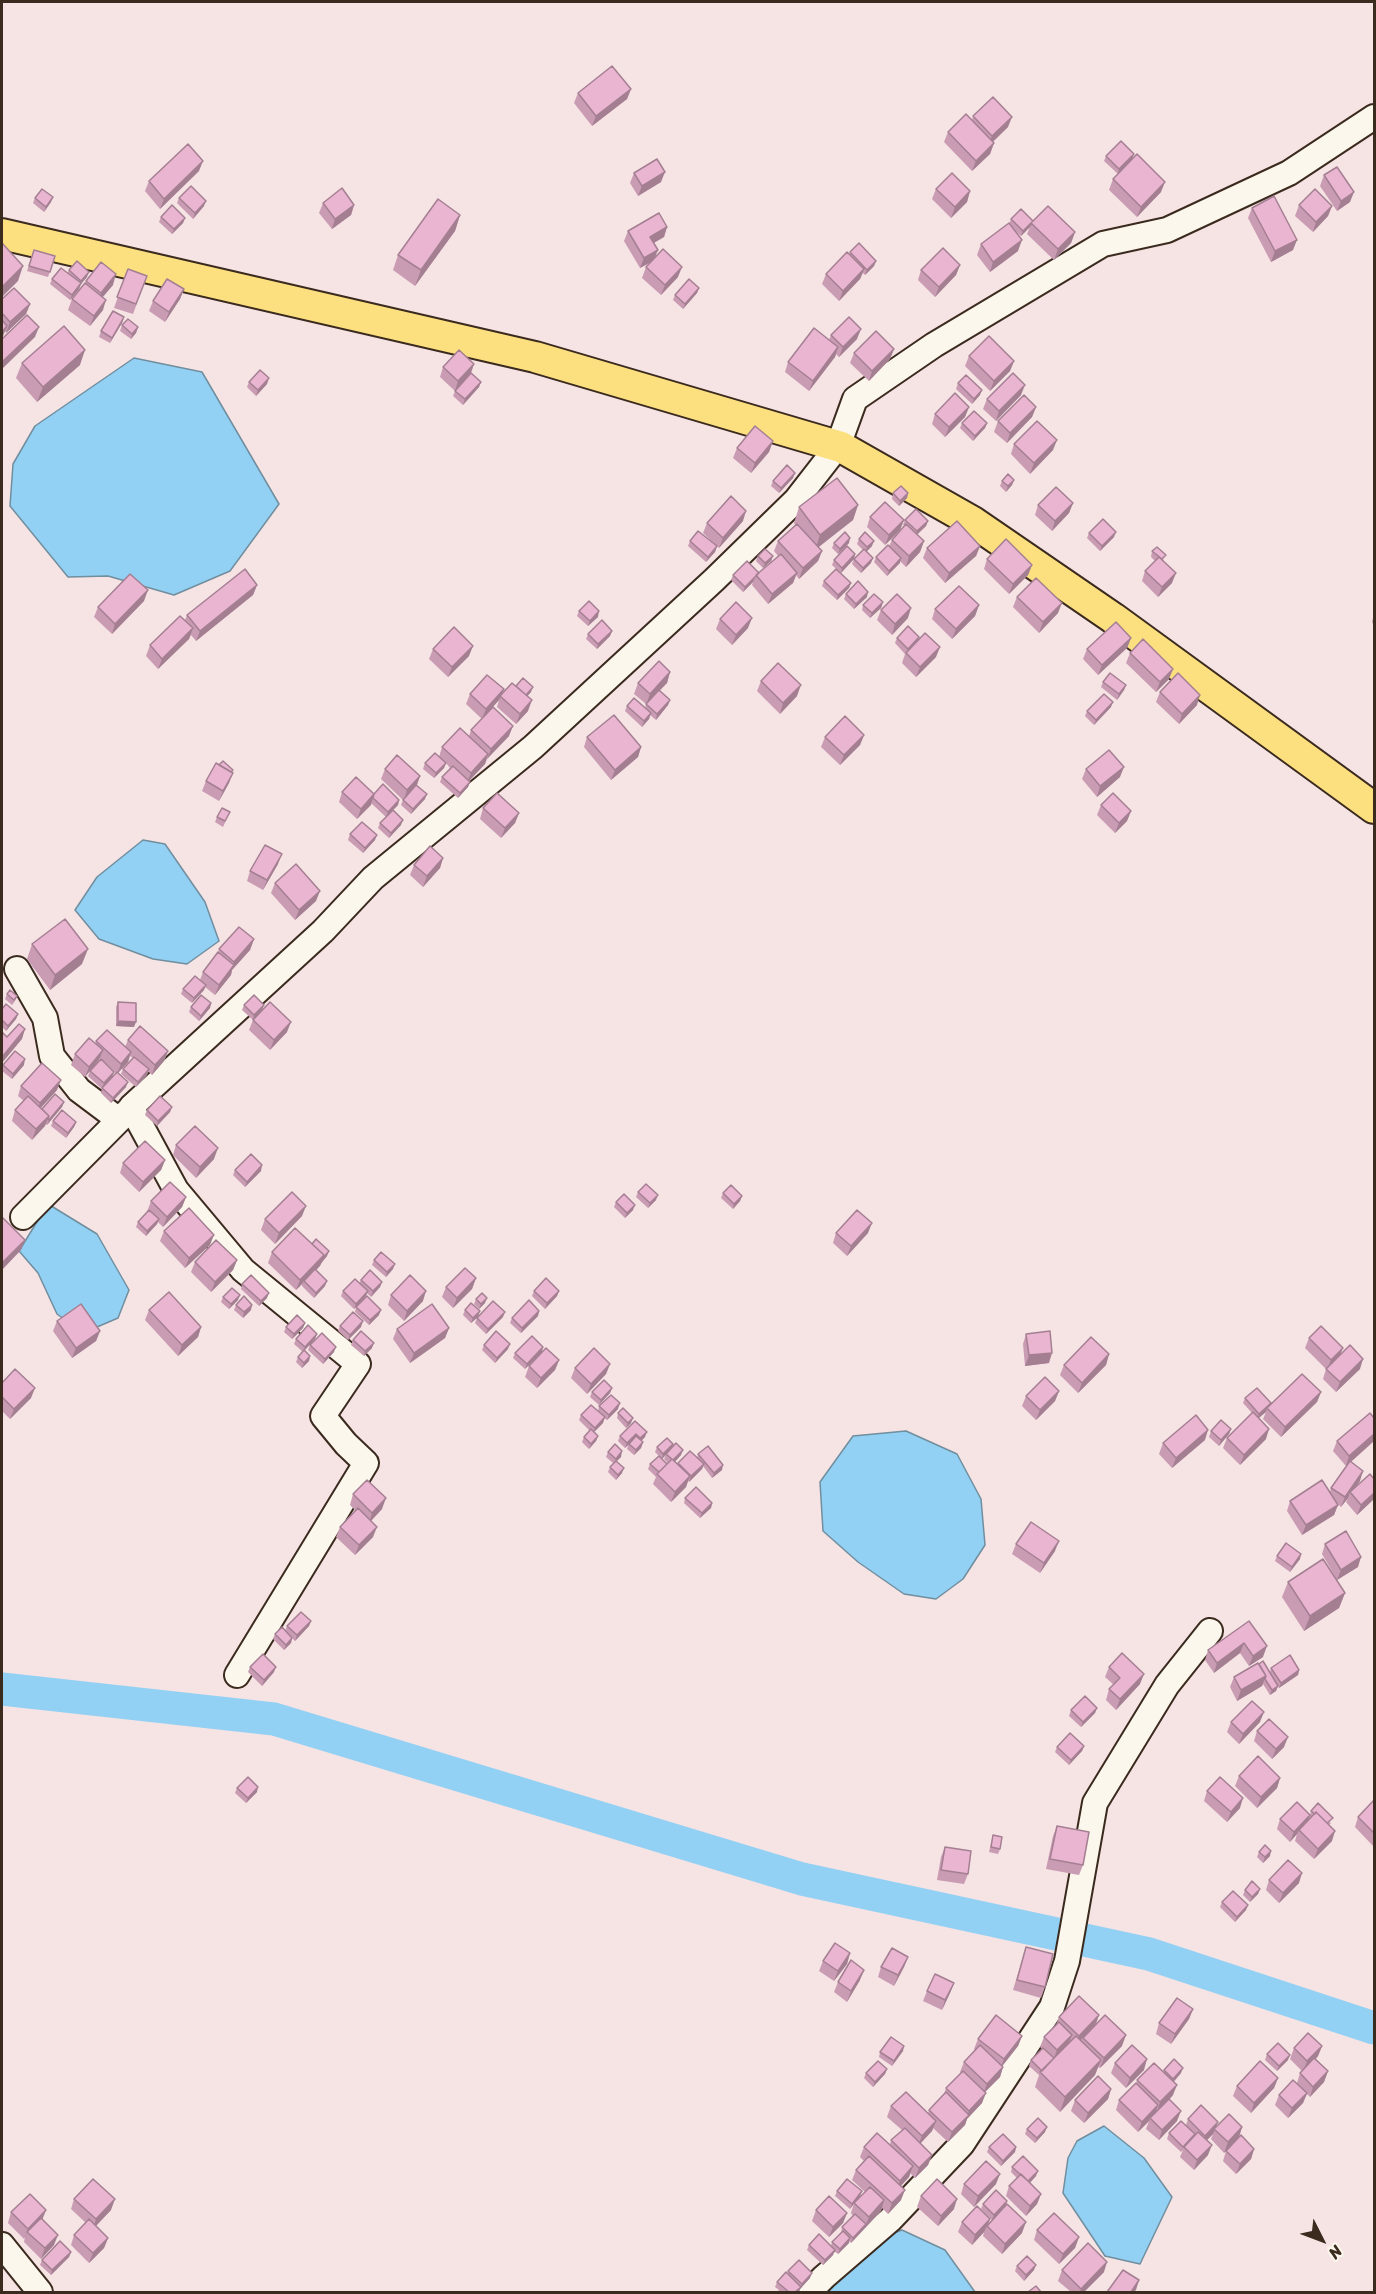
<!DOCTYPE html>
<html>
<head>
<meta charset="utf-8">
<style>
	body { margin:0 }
	#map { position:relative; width:1376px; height:2294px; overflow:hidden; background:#f6e3e4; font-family:Sriracha,sans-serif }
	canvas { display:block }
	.frame { position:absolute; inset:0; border:3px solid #3b2a1e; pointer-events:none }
	.north { position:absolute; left:1292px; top:2210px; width:60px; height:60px; -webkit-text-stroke:4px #fbf7ec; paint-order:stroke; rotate:132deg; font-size:16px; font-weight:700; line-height:24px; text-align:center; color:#3b2a1e }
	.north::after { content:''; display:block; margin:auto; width:21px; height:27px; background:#3b2a1e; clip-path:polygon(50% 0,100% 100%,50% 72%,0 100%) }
</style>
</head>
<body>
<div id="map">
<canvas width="1376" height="2294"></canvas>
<div class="frame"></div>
<div class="north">N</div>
</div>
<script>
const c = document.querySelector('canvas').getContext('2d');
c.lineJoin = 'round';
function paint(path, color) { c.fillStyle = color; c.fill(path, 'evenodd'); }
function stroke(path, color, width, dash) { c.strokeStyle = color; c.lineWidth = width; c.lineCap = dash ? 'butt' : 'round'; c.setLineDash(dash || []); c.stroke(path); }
const water = new Path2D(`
	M134,358L202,372L279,504L230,571L174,595L108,576L68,577L10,506L13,464L35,426Z
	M143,840L165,844L205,902L219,941L187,964L153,959L99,939L75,910L97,877Z
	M48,1204L97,1234L129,1290L118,1318L83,1333L57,1314L38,1273L19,1251Z
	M906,1431L957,1454L981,1499L985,1545L963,1579L936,1599L904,1594L858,1562L823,1531L820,1482L853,1436Z
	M1104,2126L1144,2158L1172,2197L1140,2264L1105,2256L1063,2193L1068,2158L1077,2141Z
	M902,2230L945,2250L975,2292H823L886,2236Z`);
paint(water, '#93d1f4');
stroke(water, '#708e9e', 1.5);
stroke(new Path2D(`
	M2,1689L274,1719L802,1879L1149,1954L1374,2028`), '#93d1f4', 33);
const minor = new Path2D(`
	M17,969L45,1018L52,1056L79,1090L119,1120
	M23,1217L130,1109
	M237,1675L366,1463L346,1444L323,1416L358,1364L243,1270L176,1190L131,1107L323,931L373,878L533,747L714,580L796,500L838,446L855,399L934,345L1103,244L1167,230L1289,173L1374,117
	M2,2245L40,2292
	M809,2292L824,2277L890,2220L962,2144L1052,2007L1067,1961L1095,1803L1167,1685L1210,1631`);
const major = new Path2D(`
	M2,234L535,357L841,447L973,522L1113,618L1374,808`);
stroke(minor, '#3b2a1e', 28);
stroke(major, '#3b2a1e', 34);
stroke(minor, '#fbf7ec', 24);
stroke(major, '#fce080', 30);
paint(new Path2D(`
	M631,89L627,99L592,126L574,103L578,93Z
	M973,116L1008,127L993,142L994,143L990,154L972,171L944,142L948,132L972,120Z
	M1134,154L1132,159L1118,174L1104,161L1106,156Z
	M199,171L160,209L145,191L149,181Z
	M634,173L661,182L638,196L630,183Z
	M1324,175L1350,202L1337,211L1320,186Z
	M1113,179L1161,192L1137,217L1109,190Z
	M936,189L970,191L967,202L951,218L932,199Z
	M35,198L51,202L44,212L33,203Z
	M179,198L204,206L193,219L177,203Z
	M323,203L354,205L351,215L332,229L319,213Z
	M1299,205L1332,206L1328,216L1313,232L1295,216Z
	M1252,208L1293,250L1271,262L1248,218Z
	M460,215L455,231L415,286L393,270L398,255Z
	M161,217L185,218L183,223L172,234L159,222Z
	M1011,219L1032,223L1075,232L1071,243L1054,260L1027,234L1030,227L1021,236L1012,228L1018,251L990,272L977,255L981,244L1009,224Z
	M667,227L664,237L654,243L655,258L678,277L661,295L642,278L646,267L652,262L640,268L624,241L628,231Z
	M34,250L55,256L48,277L27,271Z
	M850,252L876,261L874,266L865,275L863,273L860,279L839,301L822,284L826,274L849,254Z
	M960,265L956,275L935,297L918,280L921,270Z
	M128,269L147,276L133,314L114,308Z
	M69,270L87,277L81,284L79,289L70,300L50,284L52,279L68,272Z
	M86,281L113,285L102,297L103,310L90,326L68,310L72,299L85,283Z
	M699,288L697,293L683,309L673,300L675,295Z
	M184,289L180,299L165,322L149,311L153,301Z
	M2,299L30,304L26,314L6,333L5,331L3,336L2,338Z
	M124,317L122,323L110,343L99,337L101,331Z
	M122,325L138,327L136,333L131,339L120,331Z
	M831,335L857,339L839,357L836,354L835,357L809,391L785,372L788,362L829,340Z
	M894,349L890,359L869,381L850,363L854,353Z
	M969,356L1014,361L1010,371L990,391L965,366Z
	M22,363L80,365L37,402L16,378Z
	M474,364L471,374L481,382L479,387L463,405L453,396L455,391L461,384L455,391L440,377L443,367Z
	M249,382L267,384L256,396L247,387Z
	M958,383L980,395L972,404L956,389Z
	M1021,395L996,421L983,409L987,399Z
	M969,407L965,417L945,437L932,424L935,414Z
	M1036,407L1032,417L1007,443L994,432L998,421Z
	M962,423H987L985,428L973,441L960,428Z
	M773,441L769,452L751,473L733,458L737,448Z
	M1014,444L1053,450L1030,474L1011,454Z
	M793,478L779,493L771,486L773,481Z
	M1014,480L1012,485L1006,492L1000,486L1002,481Z
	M893,493H908L907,498L899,506L892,499Z
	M1073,503L1069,513L1052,531L1035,515L1038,505Z
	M858,505L853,520L818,547L822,551L818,561L799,579L796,575L793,583L768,604L752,585L753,582L743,592L731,580L733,575L759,573L778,556L774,551L778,541L795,525L794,523L799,507Z
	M870,517L904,520L900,530L885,545L867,527Z
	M905,520L928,521L926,526L917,535L924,541L920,552L906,567L900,561L887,576L874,562L876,557L889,546L892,540L905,526L903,525Z
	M743,521L719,548L703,533L707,523Z
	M1089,533L1114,537L1100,551L1087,538Z
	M859,539L872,546L866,552L871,563L861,573L852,564L854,559L863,550L857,544Z
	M690,541L717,546L715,552L706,562L688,546Z
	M834,543H849L838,554L832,548Z
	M980,546L976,556L945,583L923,558L927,548Z
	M1152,551L1164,560L1163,561L1172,583L1158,597L1142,581L1145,571L1155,561L1151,557Z
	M855,554L854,559L841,573L832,565L834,560Z
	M758,556H773L771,561L763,568L756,561Z
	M987,559L1032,565L1028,575L1009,594L984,569Z
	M824,581L851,583L849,588L837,600L822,586Z
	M257,585L253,595L196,641L191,635L189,639L158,669L146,656L150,645L185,620L187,615Z
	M846,594L867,597L854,609L844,599Z
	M1017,597L1058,613L1039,633L1013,607Z
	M144,601L112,634L94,617L98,607Z
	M883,602L881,608L870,618L862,610L863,605Z
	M979,605L975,616L952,639L932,619L935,609Z
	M881,610L908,618L892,635L877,620Z
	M579,611L598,617L588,626L577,616Z
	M1374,614V626L1372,622Z
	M720,619L748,628L732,645L716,629Z
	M612,631L610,636L597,649L586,639L588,634Z
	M897,638L918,640L936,657L916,677L902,663L905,654L895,643Z
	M1131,638L1127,648L1098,675L1083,659L1087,649Z
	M433,649L469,656L448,677L429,659Z
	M1130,653L1169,679L1156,692L1126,663Z
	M670,672L667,683L659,690L670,700L668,705L656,720L650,715L649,719L642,727L625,711L627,706L645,708L646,704L634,694L638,683Z
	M761,681L797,696L780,714L757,691Z
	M1103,682L1126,685L1124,690L1117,700L1101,687Z
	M516,686L531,692L527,696L528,711L516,724L497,707L499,700L490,710L509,736L487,759L485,764L469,781L470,782L468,787L458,798L440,782L442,777L450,768L446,763L444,768L434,778L423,769L425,763L439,757L442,747L469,736L471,730L482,719L466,704L470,694L504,689L501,695Z
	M1160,692L1197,705L1179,724L1156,702Z
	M1111,707L1094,725L1085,716L1087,711Z
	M864,735L860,745L840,765L821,747L825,737Z
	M587,737L641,747L638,757L611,780L584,747Z
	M385,769L420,776L417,785L425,799L411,814L401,805L403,800L381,779Z
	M1086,769L1120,777L1097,797L1082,779Z
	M232,772L229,783L219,801L202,791L206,781Z
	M342,792L374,794L399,800L398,805L393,810L401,825L389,838L378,828L380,823L386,817L371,803L357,819L339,802Z
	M1101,805L1131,811L1127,821L1115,833L1097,815Z
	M483,808L519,813L515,823L501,838L480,819Z
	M230,812L223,827L215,822L217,817Z
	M350,834L375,840L363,853L348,840Z
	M443,858L440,868L423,887L410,875L414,865Z
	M278,864L263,890L247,881L250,871Z
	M275,883L316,901L295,920L271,893Z
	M254,939L250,950L232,970L231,975L215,995L205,987L204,990L192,1003L181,994L183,989L200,980L203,972L218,953L219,949Z
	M32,944L82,964L50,990L27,959Z
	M7,994L17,996L15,1001L12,1005L5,999Z
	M118,1002L134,1027L116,1026V1007Z
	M211,1003L210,1008L199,1021L189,1012L191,1007Z
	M244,1005H264L262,1010L287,1032L270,1050L249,1030L253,1020L242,1010Z
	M2,1009L18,1014L16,1019L6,1031L2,1027Z
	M128,1040L168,1051L164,1061L152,1075L148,1071L147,1075L136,1087L121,1074L123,1069L133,1058L130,1056L128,1062L118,1073L126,1087L111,1103L101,1093L102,1088L116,1073L100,1058L85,1077L71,1065L75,1054L95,1044L96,1041L125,1047Z
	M3,1065H24L12,1079L2,1071Z
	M90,1071L114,1072L112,1077L102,1089L88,1076Z
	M21,1086L57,1090L41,1108L42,1109L64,1102L62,1107L47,1125L46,1124L32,1140L12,1121L15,1110L24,1101L18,1096Z
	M172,1107L170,1112L157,1126L145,1115L147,1110Z
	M53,1121L76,1122L74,1127L66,1138L51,1126Z
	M176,1145L214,1159L196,1178L173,1155Z
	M165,1160L161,1170L139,1192L120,1173L123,1163Z
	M235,1170L261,1171L245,1187L233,1175Z
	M638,1192L656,1200L648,1208L636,1197Z
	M723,1193L742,1196L740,1201L733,1209L721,1198Z
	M186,1197L182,1207L163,1227L158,1222L157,1224L146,1236L136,1227L138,1222L147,1212L151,1201Z
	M616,1202L633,1210L625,1218L614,1207Z
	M302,1216L275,1244L261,1230L265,1219Z
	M164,1231L210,1245L185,1268L160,1241Z
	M836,1233H868L847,1256L833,1243Z
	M312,1244L327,1256L316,1270L325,1286L314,1298L302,1286V1284L296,1290L268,1263L272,1252Z
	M237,1260L233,1270L211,1292L191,1272L195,1262Z
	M374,1260L393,1269L386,1277L372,1265Z
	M476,1278L472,1289L453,1308L442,1297L446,1287Z
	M361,1280L382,1282L380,1287L371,1297L367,1293L366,1296L354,1309L341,1296L343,1291L359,1283Z
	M242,1284L267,1298L259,1306L241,1289Z
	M534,1291H559L557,1296L545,1309L532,1296Z
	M391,1295L423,1301L404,1321L388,1305Z
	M223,1297L238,1300L229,1309L221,1302Z
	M476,1299L485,1303L479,1309L474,1304Z
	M236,1305L251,1310L243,1318L234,1310Z
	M356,1307L379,1315L369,1325L355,1312Z
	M149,1310L201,1327L198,1337L178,1356L145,1320Z
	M465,1310L478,1317L471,1323L463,1315Z
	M539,1311L538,1316L521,1333L510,1323L512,1318Z
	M503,1317L486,1334L475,1323L477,1318Z
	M57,1321L100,1331L96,1341L72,1358L53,1331Z
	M305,1323L303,1328L292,1339L284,1332L286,1327Z
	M340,1326L361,1327L348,1340L338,1331Z
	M449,1328L445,1338L410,1363L393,1339L397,1329Z
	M317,1334L315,1339L305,1350L310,1356L309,1361L302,1368L296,1362L298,1357L303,1352L294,1344L296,1339Z
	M1026,1334L1049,1363L1025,1366L1023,1344Z
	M1309,1338L1340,1355L1360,1369L1336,1392L1323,1379L1326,1369L1305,1348Z
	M353,1340L372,1348L364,1356L351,1345Z
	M310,1345L334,1352L323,1364L308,1350Z
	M484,1345L508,1349L495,1363L482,1350Z
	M542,1352L525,1369L513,1358L515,1353Z
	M1109,1354L1106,1365L1078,1393L1060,1375L1064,1365Z
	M559,1360L555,1370L537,1388L525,1377L529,1366Z
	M610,1364L606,1374L587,1394L571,1378L575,1368Z
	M2,1383L31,1398L10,1419L2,1411Z
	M612,1388L610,1393L599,1405L590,1397L592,1392Z
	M1059,1391L1055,1401L1036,1420L1022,1406L1026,1396Z
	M1321,1392L1317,1402L1281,1437L1263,1419L1266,1412L1259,1418L1266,1439L1240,1465L1223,1448L1227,1438L1252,1413L1243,1403L1245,1398L1271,1403Z
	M599,1406L618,1409L607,1420L604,1418L603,1423L594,1432L598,1436L596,1441L589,1449L582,1442L584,1437L590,1431L579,1420L581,1415L598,1411Z
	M618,1413L631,1423L626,1428L617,1418Z
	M1374,1418V1441L1351,1462L1360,1481L1355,1487L1373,1477L1374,1473V1499L1357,1515L1346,1502L1348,1498L1341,1507L1338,1504L1334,1515L1302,1535L1287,1511L1290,1501L1330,1492L1331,1488L1347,1465L1346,1466L1333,1451L1337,1441Z
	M635,1421L645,1437L641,1441L643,1442L641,1448L634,1455L627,1449L628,1445L625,1448L618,1441L620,1436Z
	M1231,1429L1229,1434L1219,1446L1209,1437L1211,1431Z
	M1205,1440L1172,1468L1159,1454L1163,1443Z
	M657,1447H672L681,1455L675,1462L677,1464L678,1463L697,1458L698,1454L722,1470L712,1478L703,1466L702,1469L689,1482L688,1480L686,1487L671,1502L653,1484L656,1477L648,1469L650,1464L660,1457L655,1452ZM666,1455L664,1459L668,1463L667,1464L662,1459Z
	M608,1452L621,1457L616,1461L622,1473L616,1480L608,1472L610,1467L613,1463L606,1457Z
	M353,1494L382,1509L371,1521L373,1537L355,1555L336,1537L340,1527L355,1510L350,1505Z
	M685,1498L712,1503L711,1508L700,1518L684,1503Z
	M1016,1544L1055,1551L1040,1573L1012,1554Z
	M1325,1544L1358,1567L1337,1580L1322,1554Z
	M1277,1556L1300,1559L1290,1572L1275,1561Z
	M1288,1582L1345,1593L1339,1608L1304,1631L1282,1597Z
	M311,1621L309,1626L295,1641L292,1638L291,1643L284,1650L273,1639L275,1634L285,1631L287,1626Z
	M1249,1621L1263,1657L1249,1666L1240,1653L1214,1673L1205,1660L1208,1650Z
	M250,1667L274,1672L262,1686L248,1672Z
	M1109,1667L1140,1684L1116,1710L1106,1700L1109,1689L1114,1685L1105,1677Z
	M1271,1668L1299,1670L1298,1675L1279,1688L1278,1686L1276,1691L1270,1695L1263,1684L1262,1686L1237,1701L1230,1687L1234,1677L1270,1672Z
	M1097,1708L1095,1713L1081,1727L1069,1716L1071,1710Z
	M1231,1722H1260L1239,1744L1227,1732Z
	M1257,1731L1284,1747L1272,1759L1254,1741Z
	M1084,1746L1082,1751L1069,1765L1055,1752L1057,1747Z
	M1239,1776L1280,1778L1277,1788L1257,1808L1235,1786Z
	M237,1788L257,1792L246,1803L235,1793Z
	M1207,1791L1240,1808L1227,1822L1204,1801Z
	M1374,1800V1847L1355,1827L1358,1817Z
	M1311,1811L1331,1823L1329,1825L1332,1841L1314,1859L1295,1841L1297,1834L1290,1842L1277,1829L1280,1819L1310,1815Z
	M1057,1826L1083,1865L1079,1875L1046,1869L1053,1836Z
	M993,1835L1000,1849L998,1854L989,1852Z
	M945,1847L968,1874L964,1884L937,1880L941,1857Z
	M1259,1852L1270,1856L1263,1863L1257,1857Z
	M1269,1880L1299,1883L1279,1903L1266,1890Z
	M1260,1889L1258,1894L1250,1902L1243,1895L1245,1890Z
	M1222,1902L1248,1905L1246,1910L1235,1922L1220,1907Z
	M1026,1947L1045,1987L1041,1998L1013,1990Z
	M850,1953L847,1964L834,1981L819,1971L823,1961Z
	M908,1957L904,1967L894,1986L878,1977L881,1967Z
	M860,1980L847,2002L834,1992L838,1982Z
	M954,1983L950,1993L942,2010L923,2001L927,1991Z
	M1193,2009L1189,2019L1171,2044L1156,2034L1159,2023Z
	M1099,2015L1096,2025L1122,2046L1100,2068L1098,2067L1095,2075L1060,2112L1035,2087L1039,2075L1029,2066L1031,2060L1042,2049L1040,2047L1044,2037L1056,2025L1059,2017Z
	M1022,2036L1018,2046L1002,2066L1003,2067L1000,2077L985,2092L982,2103L967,2119L965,2125L948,2142L933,2128L932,2131L920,2144L932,2155L928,2165L915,2178L910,2173L909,2177L901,2186V2200L888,2214L882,2208L881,2211L851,2243L849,2241V2243L838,2254L834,2251L833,2255L823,2265L807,2250L809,2245L831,2246L832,2242L841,2233L842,2227L853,2216L851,2213L854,2203L850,2209L835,2196L837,2191H862L860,2196L855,2203L865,2192L852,2180L856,2170L864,2161L860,2157L864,2147L890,2145L891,2140L902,2130L887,2117L891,2106L928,2113L929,2110L944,2094L946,2088L961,2073L960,2072L964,2062L975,2050L974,2049L978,2039Z
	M1322,2046L1318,2056L1316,2059L1328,2071L1324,2082L1310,2097L1307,2094L1303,2103L1288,2118L1275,2105L1279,2095L1297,2083L1300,2073L1302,2071L1290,2059L1294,2048Z
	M903,2051L892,2066L879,2057L880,2052Z
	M1267,2054L1288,2060L1277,2071L1265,2060Z
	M1115,2063L1144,2070L1126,2088L1111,2073Z
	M887,2069L885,2074L873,2087L864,2078L866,2073Z
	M1164,2070L1181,2073L1174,2082L1173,2095L1169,2100L1177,2121L1159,2140L1146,2129L1149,2121L1138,2132L1116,2110L1119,2100L1136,2084L1137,2080L1163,2072Z
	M1278,2078L1274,2088L1251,2113L1233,2096L1237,2086Z
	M1111,2089L1108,2099L1084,2123L1071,2111L1075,2100Z
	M1188,2119L1216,2127H1242L1239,2137L1224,2153L1211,2139L1213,2134L1207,2140L1208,2155L1194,2170L1180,2157L1183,2150L1181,2152L1167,2139L1169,2133L1186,2125Z
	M1027,2129L1045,2132L1035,2143L1025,2134Z
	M989,2147H1016L1015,2152L1001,2166L987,2152Z
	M1254,2149L1251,2159L1236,2174L1223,2161L1226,2151Z
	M1012,2167L1036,2176L1030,2183L1041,2194L1037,2204L1026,2216L1006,2196L1009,2186L1017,2178L1011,2172Z
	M964,2184H996L974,2207L961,2194Z
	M921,2196L954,2209L938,2226L917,2207Z
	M74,2199L111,2210L96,2226L108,2238L104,2248L89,2263L71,2245L74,2235L86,2223L71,2209Z
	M1007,2201L1006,2206L1022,2233L1002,2254L983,2236L984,2232L972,2245L958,2232L962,2222L990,2219L989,2223L992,2220L981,2209L983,2204Z
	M46,2210L42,2220L54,2245L41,2259L24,2242L25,2237L24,2239L8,2223L11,2212Z
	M816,2210L847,2213L843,2223L829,2237L812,2221Z
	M1037,2230L1079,2237L1075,2248L1059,2264L1034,2240Z
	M71,2252L69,2257L51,2275L40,2265L42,2260Z
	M1017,2266L1034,2270L1024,2281L1015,2271Z
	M1062,2270L1104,2272L1084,2292H1071L1058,2281Z
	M788,2271L810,2278L800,2289L799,2292H777L779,2290L775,2287L777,2282L788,2274Z`), '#c99cb3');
paint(new Path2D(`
	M631,89L627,99L592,126L596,116Z
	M1012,117L1008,127L988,146L992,136Z
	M994,143L990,154L972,171L976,161Z
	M1134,154L1132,159L1118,174L1119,169Z
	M203,161L199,171L160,209L164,199Z
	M665,172L661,182L638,196L642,186Z
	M1165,182L1161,192L1137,217L1141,207Z
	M970,191L967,202L951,218L955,207Z
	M1354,192L1350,202L1337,211L1341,201Z
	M53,197L51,202L44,212L46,207Z
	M206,201L204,206L193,219L195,213Z
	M354,205L351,215L332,229L335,219Z
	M1332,206L1328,216L1313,232L1316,222Z
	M460,215L455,231L415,286L421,270Z
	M185,218L183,223L172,234L174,229Z
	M1033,221L1030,227L1021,236L1023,231Z
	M667,227L664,237L646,247L650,237Z
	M1075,232L1071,243L1054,260L1058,249Z
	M1022,240L1018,251L990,272L993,262Z
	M1297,240L1293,250L1271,262L1275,251Z
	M658,250L654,260L640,268L644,258Z
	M876,261L874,266L865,275L867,270Z
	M960,265L956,275L935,297L939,287Z
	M23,266L18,281L2,297V287Z
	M682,267L678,277L661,295L665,285Z
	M864,269L860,279L839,301L843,291Z
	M89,272L87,277L81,284L79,289L70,300L72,295L79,287L81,281Z
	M116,274L113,285L97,304L101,293Z
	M699,288L697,293L683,309L685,304Z
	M184,289L180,299L165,322L169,312Z
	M106,300L103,310L90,326L94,316Z
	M30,304L26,314L6,333L10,322Z
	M124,317L122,323L110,343L112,338Z
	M7,326L3,336L2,338V332Z
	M39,327L35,337L2,369L3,361Z
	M138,327L136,333L131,339L132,334Z
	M861,329L857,339L839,357L843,347Z
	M838,347L835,357L809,391L813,381Z
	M894,349L890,359L869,381L872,371Z
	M85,350L80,365L37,402L43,387Z
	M1014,361L1010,371L990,391L994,381Z
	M474,364L470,374L455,391L458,381Z
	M269,378L267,384L256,396L258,390Z
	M481,382L479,387L463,405L465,399Z
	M1025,385L1021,395L996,421L999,411Z
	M982,390L980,395L972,404L974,399Z
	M969,407L965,417L945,437L949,427Z
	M1036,407L1032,417L1007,443L1010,433Z
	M987,423L985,428L973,441L975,436Z
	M1057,440L1053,450L1030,474L1034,463Z
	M773,441L769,452L751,473L755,463Z
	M795,473L793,478L779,493L781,488Z
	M1014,480L1012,485L1006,492L1008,486Z
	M908,493L907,498L899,506L900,501Z
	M1073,503L1069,513L1052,531L1055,521Z
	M858,505L853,520L815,550L820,535Z
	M746,511L743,521L719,548L723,538Z
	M904,520L900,530L885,545L889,535Z
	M928,521L926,526L915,536L917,531Z
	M1116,532L1114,537L1100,551L1102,546Z
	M850,538L849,543L838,554L840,549Z
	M874,541L872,546L865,553L867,547Z
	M924,541L920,552L906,567L909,556Z
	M717,546L715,552L706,562L708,557Z
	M980,546L976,556L945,583L949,573Z
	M822,551L818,561L799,579L803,568Z
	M855,554L854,559L841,573L842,568Z
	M773,556L771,561L763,568L765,563Z
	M873,558L871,563L861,573L863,568Z
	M901,558L900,563L887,576L889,571Z
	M1032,565L1028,575L1009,594L1013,584Z
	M797,573L793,583L768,604L772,594Z
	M1176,573L1172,583L1158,597L1162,587Z
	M755,577L753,582L743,592L745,587Z
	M851,583L849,588L837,600L838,595Z
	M257,585L253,595L196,641L200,631Z
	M148,590L144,601L112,634L115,624Z
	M868,592L867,597L854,609L856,604Z
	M883,602L881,608L870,618L872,613Z
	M1062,603L1058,613L1039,633L1043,622Z
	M979,605L975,616L952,639L956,629Z
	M911,608L908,618L892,635L895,624Z
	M599,611L598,617L588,626L590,621Z
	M752,618L748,628L732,645L736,635Z
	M193,628L189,639L158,669L162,659Z
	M612,631L610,636L597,649L598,644Z
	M1131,638L1127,648L1098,675L1102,665Z
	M473,646L469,656L448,677L452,667Z
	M940,647L936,657L916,677L920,667Z
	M1173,669L1169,679L1156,692L1160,682Z
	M670,672L667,683L646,705L650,694Z
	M801,685L797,696L780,714L783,703Z
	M1126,685L1124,690L1117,700L1119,694Z
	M533,687L531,692L523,701L525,696Z
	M504,689L499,700L482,719L486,709Z
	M1200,695L1197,705L1179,724L1182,714Z
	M532,700L528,711L516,724L520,714Z
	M670,700L668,705L656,720L657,714Z
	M1113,702L1111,707L1094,725L1096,720Z
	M651,713L649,719L642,727L644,721Z
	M513,726L509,736L487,759L491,749Z
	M864,735L860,745L840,765L844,755Z
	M641,747L638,757L611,780L615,770Z
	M488,754L485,764L467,783L471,773Z
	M446,763L444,768L434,778L436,773Z
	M1124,767L1120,777L1097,797L1100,786Z
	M233,773L229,783L219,801L223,791Z
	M420,776L416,787L404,800L407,790Z
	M470,782L468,787L458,798L460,793Z
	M374,794L371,805L357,819L361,809Z
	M427,794L425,799L411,814L413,809Z
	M399,800L398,805L386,817L388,812Z
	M1131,811L1127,821L1115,833L1119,823Z
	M519,813L515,823L501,838L505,828Z
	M403,820L401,825L389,838L391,833Z
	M377,835L375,840L363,853L365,848Z
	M282,854L278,864L263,890L267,880Z
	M443,858L440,868L423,887L427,876Z
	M320,891L316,901L295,920L299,910Z
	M254,939L250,950L232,970L231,975L215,995L219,985L232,967L234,962Z
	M88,949L82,964L50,990L55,975Z
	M206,985L204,990L192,1003L194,998Z
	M211,1003L210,1008L199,1021L201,1016Z
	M264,1005L262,1010L253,1020L254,1015Z
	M18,1014L16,1019L6,1031L8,1026Z
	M118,1021L136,1022L134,1027L116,1026Z
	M291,1022L287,1032L270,1050L274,1040Z
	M25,1029L22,1039L2,1063V1057Z
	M103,1050L99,1060L85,1077L89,1067Z
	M168,1051L164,1061L152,1075L155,1065Z
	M131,1052L128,1062L117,1074L121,1064Z
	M25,1059L24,1065L12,1079L13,1074Z
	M149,1069L147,1075L136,1087L138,1082Z
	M114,1072L112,1077L102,1089L104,1083Z
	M61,1080L57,1090L36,1113L40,1103Z
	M128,1082L126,1087L111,1103L113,1098Z
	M64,1102L62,1107L47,1125L49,1120Z
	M172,1107L170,1112L157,1126L158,1121Z
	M49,1116L45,1126L32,1140L36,1129Z
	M76,1122L74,1127L66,1138L68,1133Z
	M218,1148L214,1159L196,1178L200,1167Z
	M165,1160L161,1170L139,1192L143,1182Z
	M262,1165L261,1171L245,1187L247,1182Z
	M658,1195L656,1200L648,1208L650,1203Z
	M742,1196L740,1201L733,1209L734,1204Z
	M186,1197L182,1207L163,1227L167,1217Z
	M635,1205L633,1210L625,1218L627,1213Z
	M306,1206L302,1216L275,1244L279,1233Z
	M159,1219L157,1224L146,1236L147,1231Z
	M872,1223L868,1233L847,1256L851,1246Z
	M214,1235L210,1245L185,1268L189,1258Z
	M25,1240L21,1250L2,1270V1263Z
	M329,1251L327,1256L322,1262L320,1266L305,1282L304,1281L302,1284L296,1290L300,1280Z
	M237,1260L233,1270L211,1292L215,1282Z
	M395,1264L393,1269L386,1277L387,1272Z
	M476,1278L472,1289L453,1308L457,1298Z
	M327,1281L325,1286L314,1298L316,1293Z
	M382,1282L380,1287L371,1297L373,1291Z
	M368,1291L366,1296L354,1309L356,1304Z
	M426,1291L423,1301L404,1321L407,1311Z
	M559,1291L557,1296L545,1309L547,1303Z
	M269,1293L267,1298L259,1306L261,1301Z
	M240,1295L238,1300L229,1309L231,1304Z
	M487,1298L485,1303L479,1309L481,1304Z
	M252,1305L251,1310L243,1318L244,1312Z
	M381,1310L379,1315L369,1325L370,1320Z
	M480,1311L478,1317L471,1323L473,1318Z
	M539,1311L538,1316L521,1333L522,1328Z
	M505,1312L503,1317L486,1334L488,1329Z
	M363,1321L361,1327L348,1340L350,1335Z
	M305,1323L303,1328L292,1339L294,1334Z
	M201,1327L198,1337L178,1356L182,1345Z
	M449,1328L445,1338L410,1363L414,1353Z
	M100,1331L96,1341L72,1358L76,1348Z
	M317,1334L315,1339L303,1352L305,1347Z
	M374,1343L372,1348L364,1356L365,1351Z
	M510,1344L508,1349L495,1363L497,1358Z
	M336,1347L334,1352L323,1364L325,1359Z
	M543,1347L542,1352L525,1369L527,1364Z
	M1343,1348L1339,1358L1327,1370L1331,1360Z
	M1052,1353L1049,1363L1025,1366L1029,1355Z
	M1109,1354L1106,1365L1078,1393L1082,1383Z
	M310,1356L309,1361L302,1368L304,1363Z
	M1363,1359L1360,1369L1336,1392L1340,1382Z
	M559,1360L555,1370L537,1388L541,1378Z
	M610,1364L606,1374L587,1394L591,1384Z
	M35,1388L31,1398L10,1419L14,1409Z
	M612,1388L610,1393L599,1405L601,1400Z
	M1059,1391L1055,1401L1036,1420L1040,1410Z
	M1321,1392L1317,1402L1281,1437L1285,1427Z
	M620,1403L618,1409L607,1420L609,1415Z
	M1271,1403L1267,1408L1266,1412L1257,1419L1259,1414Z
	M605,1417L603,1423L593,1433L595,1428Z
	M633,1418L631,1423L626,1428L628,1423Z
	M1231,1429L1229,1434L1219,1446L1221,1440Z
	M1269,1429L1266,1439L1240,1465L1244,1455Z
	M1208,1430L1205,1440L1172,1468L1176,1458Z
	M647,1432L645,1437L639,1443L640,1438Z
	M636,1434L634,1439L625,1448L627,1443Z
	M1374,1434V1441L1346,1466L1349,1456Z
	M598,1436L596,1441L589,1449L591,1444Z
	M643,1442L641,1448L634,1455L636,1450Z
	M673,1444L671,1449L662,1459L663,1454Z
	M683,1450L681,1455L671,1466L673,1460Z
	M622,1451L621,1457L614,1464L616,1459Z
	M704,1464L702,1469L689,1482L691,1476Z
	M723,1465L722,1470L712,1478L714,1473Z
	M624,1468L622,1473L616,1480L618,1475Z
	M1363,1471L1360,1481L1351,1494L1350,1492L1348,1498L1341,1507L1345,1497Z
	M690,1476L686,1487L671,1502L675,1492Z
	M1374,1493V1499L1357,1515L1361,1505Z
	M386,1498L382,1509L369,1523L372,1513Z
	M712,1503L711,1508L700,1518L702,1513Z
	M1338,1505L1334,1515L1302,1535L1306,1525Z
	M377,1527L373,1537L355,1555L359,1545Z
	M1059,1541L1055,1551L1040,1573L1044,1563Z
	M1301,1554L1300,1559L1290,1572L1292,1567Z
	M1361,1557L1358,1567L1337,1580L1341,1570Z
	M1345,1593L1339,1608L1304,1631L1310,1616Z
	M311,1621L309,1626L295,1641L297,1635Z
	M292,1638L291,1643L284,1650L286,1645Z
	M1244,1643L1240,1653L1214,1673L1217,1663Z
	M1267,1646L1263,1657L1249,1666L1253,1656Z
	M276,1667L274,1672L262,1686L264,1680Z
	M1299,1670L1298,1675L1279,1688L1281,1683Z
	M1144,1674L1140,1684L1116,1710L1120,1699Z
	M1266,1676L1262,1686L1237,1701L1241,1690Z
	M1278,1686L1276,1691L1270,1695L1272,1690Z
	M1097,1708L1095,1713L1081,1727L1083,1722Z
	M1264,1712L1260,1722L1239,1744L1243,1734Z
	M1288,1737L1284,1747L1272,1759L1276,1749Z
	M1084,1746L1082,1751L1069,1765L1071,1760Z
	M1280,1778L1277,1788L1257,1808L1261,1797Z
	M258,1787L257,1792L246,1803L248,1798Z
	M1243,1798L1240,1808L1227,1822L1231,1812Z
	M1310,1815L1306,1825L1299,1830L1297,1834L1290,1842L1294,1832Z
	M1335,1831L1332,1841L1314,1859L1318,1849Z
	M1271,1851L1270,1856L1263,1863L1265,1857Z
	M1302,1873L1299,1883L1279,1903L1283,1893Z
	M1260,1889L1258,1894L1250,1902L1252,1897Z
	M1248,1905L1246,1910L1235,1922L1237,1917Z
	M850,1953L847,1964L834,1981L838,1971Z
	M908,1957L904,1967L894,1986L898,1975Z
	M864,1970L860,1980L847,2002L851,1991Z
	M954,1983L950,1993L942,2010L945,2000Z
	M1193,2009L1189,2019L1171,2044L1175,2034Z
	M1099,2015L1095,2025L1075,2046L1079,2036Z
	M1072,2035L1068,2045L1053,2061L1057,2050Z
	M1126,2035L1122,2046L1100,2068L1104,2058Z
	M1022,2036L1018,2046L1000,2069L1004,2059Z
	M904,2046L903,2051L892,2066L894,2061Z
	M1322,2046L1318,2056L1303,2072L1307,2061Z
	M1290,2055L1288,2060L1277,2071L1279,2066Z
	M1147,2059L1144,2070L1126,2088L1130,2078Z
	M1101,2060L1095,2075L1060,2112L1065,2097Z
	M1003,2067L1000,2077L983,2094L987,2084Z
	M1183,2068L1181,2073L1171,2084L1173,2079Z
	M887,2069L885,2074L873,2087L875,2082Z
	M1328,2071L1324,2082L1310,2097L1313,2087Z
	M1278,2078L1274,2088L1251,2113L1254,2103Z
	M1177,2085L1173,2095L1157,2113L1160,2102Z
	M1111,2089L1108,2099L1084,2123L1088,2113Z
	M986,2093L982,2103L967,2119L965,2125L948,2142L952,2132L967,2116L969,2111Z
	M1307,2093L1303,2103L1288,2118L1292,2108Z
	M1158,2105L1155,2115L1150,2118L1149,2121L1138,2132L1142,2122Z
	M1181,2111L1177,2121L1159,2140L1162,2130Z
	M936,2121L932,2131L918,2146L922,2136Z
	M1218,2122L1213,2134L1201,2146L1205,2136Z
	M1047,2127L1045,2132L1035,2143L1037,2138Z
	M1242,2127L1239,2137L1224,2153L1228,2142Z
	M1212,2145L1208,2155L1194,2170L1197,2160Z
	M1016,2147L1015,2152L1001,2166L1003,2161Z
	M1254,2149L1251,2159L1236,2174L1240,2164Z
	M932,2155L928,2165L915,2178L919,2168Z
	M913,2166L909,2177L896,2191L900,2181Z
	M1038,2171L1036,2176L1026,2187L1028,2182Z
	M1000,2174L996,2184L974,2207L978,2196Z
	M905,2190L901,2200L888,2214L892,2203Z
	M862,2191L860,2196L850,2209L852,2204Z
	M1041,2194L1037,2204L1026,2216L1030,2206Z
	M115,2199L111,2210L93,2229L96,2219Z
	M957,2199L954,2209L938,2226L941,2216Z
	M884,2200L881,2211L851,2243L853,2238L866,2224L869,2217Z
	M1007,2201L1005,2206L992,2220L994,2215Z
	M46,2210L42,2220L27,2232L24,2239L28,2229Z
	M847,2213L843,2223L829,2237L833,2227Z
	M990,2219L984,2232L972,2245L975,2235Z
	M1026,2222L1022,2233L1002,2254L1005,2244Z
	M58,2235L54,2245L41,2259L45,2248Z
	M1079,2237L1075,2248L1059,2264L1063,2254Z
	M108,2238L104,2248L89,2263L93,2253Z
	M850,2238L849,2243L838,2254L840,2249Z
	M835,2250L833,2255L823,2265L825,2260Z
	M71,2252L69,2257L51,2275L52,2270Z
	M1107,2262L1104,2272L1084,2292H1080L1081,2289Z
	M1036,2265L1034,2270L1024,2281L1026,2275Z
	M812,2273L810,2278L800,2289L799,2292H795Z
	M1139,2280L1136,2290L1134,2292H1131Z`), '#a47f92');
const building = new Path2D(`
	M612,66L631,89L596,116L578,93Z
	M993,97L1012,117L992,136L973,116Z
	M966,114L994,143L976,161L948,132Z
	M1121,141L1134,154L1119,169L1106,156Z
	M188,144L203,161L164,199L149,181Z
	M1137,154L1165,182L1141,207L1113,179Z
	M657,159L665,172L642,186L634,173Z
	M1337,167L1354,192L1341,201L1324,175Z
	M952,173L970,191L955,207L936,189Z
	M191,186L206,201L195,213L179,198Z
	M342,188L354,205L335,219L323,203Z
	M42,189L53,197L46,207L35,198Z
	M1315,189L1332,206L1316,222L1299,205Z
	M1274,196L1297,240L1275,251L1252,208Z
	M438,199L460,215L421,270L398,255Z
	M172,205L185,218L174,229L161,217Z
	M1048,206L1075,232L1058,249L1031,223Z
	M1021,209L1033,221L1023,231L1011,219Z
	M659,213L667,227L650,237L658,250L644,258L628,231Z
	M1009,223L1022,240L993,262L981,244Z
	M2,243L23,266L2,287Z
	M859,243L876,261L867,270L850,252Z
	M943,248L960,265L939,287L921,270Z
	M663,249L682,267L665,285L646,267Z
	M34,250L55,256L50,272L29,266Z
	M847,252L864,269L843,291L826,274Z
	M77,261L89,272L81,281L69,270Z
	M101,262L116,274L101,293L86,281Z
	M61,268L81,283L72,295L52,279Z
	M128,269L147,276L136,304L117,297Z
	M167,279L184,289L169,312L153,301Z
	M689,279L699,288L685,304L675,295Z
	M85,283L106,300L94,316L72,299Z
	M14,288L30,304L10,322L2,313V299Z
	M113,311L124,317L112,338L101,331Z
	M27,315L39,327L3,361L2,360V339Z
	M849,317L861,329L843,347L831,335Z
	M128,319L138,327L132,334L122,325Z
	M2,320L7,326L2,332Z
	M64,326L85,350L43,387L22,363Z
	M814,328L838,347L813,381L788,362Z
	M876,331L894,349L872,371L854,353Z
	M989,336L1014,361L994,381L969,356Z
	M459,350L474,364L458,381L443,367Z
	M260,370L269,378L258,390L249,382Z
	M471,373L481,382L465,399L455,391Z
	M1013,373L1025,385L999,411L987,399Z
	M966,375L982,390L974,399L958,383Z
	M955,393L969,407L949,427L935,414Z
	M1024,395L1036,407L1010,433L998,421Z
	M974,411L987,423L975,436L962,423Z
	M1037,421L1057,440L1034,463L1014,444Z
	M755,426L773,441L755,463L737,448Z
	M787,465L795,473L781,488L773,481Z
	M1008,474L1014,480L1008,486L1002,481Z
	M837,478L858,505L820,535L799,507Z
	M901,486L908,493L900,501L893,493Z
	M1056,487L1073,503L1055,521L1038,505Z
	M731,496L746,511L723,538L707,523Z
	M885,502L904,520L889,535L870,517Z
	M916,509L928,521L917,531L905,520Z
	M1103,519L1116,532L1102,546L1089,533Z
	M957,521L980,546L949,573L927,548Z
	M797,524L822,551L803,568L778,541Z
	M906,524L924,541L909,556L892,540Z
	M698,531L717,546L708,557L690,541Z
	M845,532L850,538L840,549L834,543Z
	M865,532L874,541L867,547L859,539Z
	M1006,539L1032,565L1013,584L987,559Z
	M888,545L901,558L889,571L876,557Z
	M847,546L855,554L842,568L834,560Z
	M1157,547L1166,555L1162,559L1152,551Z
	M765,549L773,556L765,563L758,556Z
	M864,549L873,558L863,568L854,559Z
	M781,554L797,573L772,594L756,575Z
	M1159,557L1176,573L1162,587L1145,571Z
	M747,561L759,573L745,587L733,575Z
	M245,569L257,585L200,631L187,615Z
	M836,569L851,583L838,595L824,581Z
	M130,574L148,590L115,624L98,607Z
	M1036,578L1062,603L1043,622L1017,597Z
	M858,581L868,592L856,604L846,594Z
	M959,586L979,605L956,629L935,609Z
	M874,594L883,602L872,613L863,605Z
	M897,594L911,608L895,624L881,610Z
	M589,601L599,611L590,621L579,611Z
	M736,602L752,618L736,635L720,619Z
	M180,616L193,628L162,659L150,645Z
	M602,620L612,631L598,644L588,634Z
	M1116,622L1131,638L1102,665L1087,649Z
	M908,626L919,637L908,649L897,638Z
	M454,627L473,646L452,667L433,649Z
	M925,633L940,647L920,667L906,653Z
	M1143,639L1173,669L1160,682L1130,653Z
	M659,661L670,672L650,694L638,683Z
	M778,663L801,685L783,703L761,681Z
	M1110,673L1126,685L1119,694L1103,682Z
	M1178,673L1200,695L1182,714L1160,692Z
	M487,675L504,689L486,709L470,694Z
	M523,678L533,687L526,695L516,686Z
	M512,683L532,700L520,714L500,696Z
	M659,690L670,700L657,714L646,704Z
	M1104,694L1113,702L1096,720L1087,711Z
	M634,698L651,713L644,721L627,706Z
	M493,707L513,726L491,749L471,730Z
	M614,715L641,747L615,770L587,737Z
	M845,716L864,735L844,755L825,737Z
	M460,728L488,754L471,773L442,747Z
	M1109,750L1124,767L1100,786L1086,769Z
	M435,753L446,763L436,773L425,763Z
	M397,755L420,776L407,790L385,769Z
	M223,761L233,770L231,772L219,765Z
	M216,763L233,773L223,791L206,781Z
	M453,766L470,782L460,793L442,777Z
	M356,777L374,794L361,809L342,792Z
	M383,784L399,800L388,812L373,798L374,794Z
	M416,785L427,794L413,809L403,800Z
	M497,793L519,813L505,828L483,808Z
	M1113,793L1131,811L1119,823L1101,805Z
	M222,808L230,812L225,821L217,817Z
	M393,810L403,820L391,833L380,823Z
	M362,822L377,835L365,848L350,834Z
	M265,845L282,854L267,880L250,871Z
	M430,846L443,858L427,876L414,865Z
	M296,864L320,891L299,910L275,883Z
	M65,919L88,949L55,975L32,944Z
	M239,927L254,939L234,962L219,949Z
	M218,952L234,965L219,985L203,972Z
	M195,976L206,985L194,998L183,989Z
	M10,990L17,996L14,1000L7,994Z
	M201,995L211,1003L201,1016L191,1007Z
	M254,995L264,1005L254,1015L244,1005Z
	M118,1002L136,1003V1022L118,1021Z
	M270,1002L291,1022L274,1040L253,1020Z
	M6,1004L18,1014L8,1026L2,1020V1009Z
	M19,1024L25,1029L2,1057V1032L7,1037Z
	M140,1026L168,1051L155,1065L128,1040Z
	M107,1030L131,1052L121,1064L96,1041Z
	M89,1038L103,1050L89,1067L75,1054Z
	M15,1051L25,1059L13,1074L3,1065Z
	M134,1057L149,1069L138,1082L123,1069Z
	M101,1059L114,1072L104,1083L90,1071Z
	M42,1063L61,1080L40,1103L21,1086Z
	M117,1072L128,1082L113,1098L102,1088Z
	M55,1094L64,1102L49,1120L48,1119L49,1116L42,1109Z
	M28,1096L49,1116L36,1129L15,1110Z
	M160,1096L172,1107L158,1121L147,1110Z
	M62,1110L76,1122L68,1133L53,1121Z
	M195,1126L218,1148L200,1167L176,1145Z
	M145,1141L165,1160L143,1182L123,1163Z
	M251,1154L262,1165L247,1182L235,1170Z
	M170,1182L186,1197L167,1217L151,1201Z
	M646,1184L658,1195L650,1203L638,1192Z
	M731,1185L742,1196L734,1204L723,1193Z
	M292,1192L306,1206L279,1233L265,1219Z
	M624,1194L635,1205L627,1213L616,1202Z
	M189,1208L214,1235L189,1258L164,1231Z
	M149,1210L159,1219L147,1231L138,1222Z
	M857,1210L872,1223L851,1246L836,1233Z
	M2,1217L25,1240L2,1263Z
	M295,1228L324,1255L300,1280L272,1252Z
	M316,1239L329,1251L324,1257V1255L312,1244Z
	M216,1240L237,1260L215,1282L195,1262Z
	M381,1252L395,1264L387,1272L374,1260Z
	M465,1268L476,1278L457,1298L446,1287Z
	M315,1269L327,1281L316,1293L304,1281Z
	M370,1270L382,1282L373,1291L361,1280Z
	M251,1275L269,1293L261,1301L242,1284Z
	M410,1275L426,1291L407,1311L391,1295Z
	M546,1278L559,1291L547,1303L534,1291Z
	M355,1279L368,1291L356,1304L343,1291Z
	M232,1288L240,1295L231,1304L223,1297Z
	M169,1292L201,1327L182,1345L149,1310Z
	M482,1293L487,1298L481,1304L476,1299Z
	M244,1296L252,1305L244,1312L236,1305Z
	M367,1296L381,1310L370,1320L356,1307Z
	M529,1300L539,1311L522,1328L512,1318Z
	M493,1301L505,1312L488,1329L477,1318Z
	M471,1303L480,1311L473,1318L465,1310Z
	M81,1304L100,1331L76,1348L57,1321Z
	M432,1304L449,1328L414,1353L397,1329Z
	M353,1312L363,1321L350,1335L340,1326Z
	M297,1315L305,1323L294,1334L286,1327Z
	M308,1325L317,1334L305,1347L296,1339Z
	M1321,1326L1343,1348L1331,1360L1309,1338Z
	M361,1331L374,1343L365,1351L353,1340Z
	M496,1331L510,1344L497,1358L484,1345Z
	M1050,1331L1052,1353L1029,1355L1026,1334Z
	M322,1333L336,1347L325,1359L310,1345Z
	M532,1336L543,1347L527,1364L515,1353Z
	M1091,1337L1109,1354L1082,1383L1064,1365Z
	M1350,1345L1363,1359L1340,1382L1326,1369Z
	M546,1348L559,1360L541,1378L529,1366Z
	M594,1348L610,1364L591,1384L575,1368Z
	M304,1350L310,1356L304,1363L298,1357Z
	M15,1369L35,1388L14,1409L2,1397V1383Z
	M1302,1374L1321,1392L1285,1427L1267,1408Z
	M1045,1377L1059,1391L1040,1410L1026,1396Z
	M604,1380L612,1388L601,1400L592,1392Z
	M1257,1388L1271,1403L1259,1414L1245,1398Z
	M611,1395L620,1403L609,1415L599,1406Z
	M591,1405L605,1417L595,1428L581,1415Z
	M623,1408L633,1418L628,1423L618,1413Z
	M1253,1412L1269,1429L1244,1455L1227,1438Z
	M1370,1413L1374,1418V1434L1349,1456L1337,1441Z
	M1196,1415L1208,1430L1176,1458L1163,1443Z
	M1221,1420L1231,1429L1221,1440L1211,1431Z
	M635,1421L647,1432L640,1438L636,1434L627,1443L620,1436Z
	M591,1429L598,1436L591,1444L584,1437Z
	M636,1436L643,1442L636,1450L629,1444Z
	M667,1438L673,1444L663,1454L657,1447Z
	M676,1443L683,1450L673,1460L666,1454Z
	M615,1444L622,1451L616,1459L608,1452Z
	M708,1446L723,1465L714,1473L698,1454Z
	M690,1451L704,1464L691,1476L678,1463Z
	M659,1456L667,1464L659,1472L650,1464Z
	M672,1459L690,1476L675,1492L657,1474Z
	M616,1461L624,1468L618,1475L610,1467Z
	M1350,1461L1363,1471L1345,1497L1331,1488Z
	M1370,1474L1374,1479V1493L1361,1505L1350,1492Z
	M367,1480L386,1498L372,1513L353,1494Z
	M1322,1480L1338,1505L1306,1525L1290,1501Z
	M696,1487L712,1503L702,1513L685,1498Z
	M358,1508L377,1527L359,1545L340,1527Z
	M1031,1522L1059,1541L1044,1563L1016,1544Z
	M1346,1531L1361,1557L1341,1570L1325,1544Z
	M1286,1543L1301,1554L1292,1567L1277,1556Z
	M1323,1559L1345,1593L1310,1616L1288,1582Z
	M301,1612L311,1621L297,1635L287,1626Z
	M1249,1621L1267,1646L1253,1656L1244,1643L1217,1663L1208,1650Z
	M282,1627L292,1638L286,1645L275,1634Z
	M1122,1653L1144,1674L1120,1699L1109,1689L1120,1678L1109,1667Z
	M263,1654L276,1667L264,1680L250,1667Z
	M1290,1655L1299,1670L1281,1683L1271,1668Z
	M1263,1661L1278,1686L1272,1690L1265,1679L1266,1676L1259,1664Z
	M1258,1663L1266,1676L1241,1690L1234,1677Z
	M1085,1696L1097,1708L1083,1722L1071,1710Z
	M1252,1701L1264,1712L1243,1734L1231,1722Z
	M1269,1719L1288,1737L1276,1749L1257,1731Z
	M1070,1733L1084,1746L1071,1760L1057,1747Z
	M1258,1756L1280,1778L1261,1797L1239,1776Z
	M248,1777L258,1787L248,1798L237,1788Z
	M1220,1777L1243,1798L1231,1812L1207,1791Z
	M1374,1800V1833L1358,1817Z
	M1297,1802L1310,1815L1294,1832L1280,1819Z
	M1318,1803L1333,1818L1327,1823L1316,1812L1315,1814L1311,1811Z
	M1316,1812L1335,1831L1318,1849L1299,1830Z
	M1057,1826L1089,1832L1083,1865L1050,1859Z
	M993,1835L1002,1837L1000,1849L991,1847Z
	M1265,1845L1271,1851L1265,1857L1259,1852Z
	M945,1847L971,1851L968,1874L941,1870Z
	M1288,1860L1302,1873L1283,1893L1269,1880Z
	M1252,1881L1260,1889L1252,1897L1245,1890Z
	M1233,1891L1248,1905L1237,1917L1222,1902Z
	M835,1943L850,1953L838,1971L823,1961Z
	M1026,1947L1053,1954L1045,1987L1017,1980Z
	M892,1948L908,1957L898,1975L881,1967Z
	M851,1960L864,1970L851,1991L838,1982Z
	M935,1974L954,1983L945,2000L927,1991Z
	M1079,1996L1099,2015L1079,2036L1059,2017Z
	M1177,1998L1193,2009L1175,2034L1159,2023Z
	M996,2015L1022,2036L1004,2059L978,2039Z
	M1105,2015L1126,2035L1104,2058L1083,2038Z
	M1059,2022L1072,2035L1057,2050L1044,2037Z
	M1308,2033L1322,2046L1307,2061L1294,2048Z
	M1076,2036L1101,2060L1065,2097L1040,2072Z
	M891,2037L904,2046L894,2061L880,2052Z
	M1278,2043L1290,2055L1279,2066L1267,2054Z
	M980,2045L1003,2067L987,2084L964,2062Z
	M1132,2045L1147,2059L1130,2078L1115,2063Z
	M1043,2048L1054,2058L1042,2071L1031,2060Z
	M1314,2058L1328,2071L1313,2087L1300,2073Z
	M1174,2059L1183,2068L1173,2079L1164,2070Z
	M878,2061L887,2069L875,2082L866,2073Z
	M1260,2061L1278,2078L1254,2103L1237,2086Z
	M1154,2063L1177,2085L1160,2102L1137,2080Z
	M963,2071L986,2093L969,2111L946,2088Z
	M1098,2076L1111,2089L1088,2113L1075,2100Z
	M1293,2080L1307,2093L1292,2108L1279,2095Z
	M1136,2083L1158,2105L1142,2122L1119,2100Z
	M906,2092L936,2121L922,2136L891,2106Z
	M946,2092L969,2115L952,2132L929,2110Z
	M1169,2099L1181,2111L1162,2130L1150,2118Z
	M1201,2105L1218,2122L1205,2136L1188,2119Z
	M1229,2114L1242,2127L1228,2142L1214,2129Z
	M1038,2118L1047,2127L1037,2138L1027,2129Z
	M1181,2121L1195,2134L1183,2147L1169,2133Z
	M905,2128L932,2155L919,2168L891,2140Z
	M1198,2132L1212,2145L1197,2160L1184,2147Z
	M877,2133L913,2166L900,2181L864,2147Z
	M1003,2134L1016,2147L1003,2161L989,2147Z
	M1241,2135L1254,2149L1240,2164L1226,2151Z
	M869,2156L905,2190L892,2203L856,2170Z
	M1023,2156L1038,2171L1028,2181L1012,2167Z
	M986,2161L1000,2174L978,2196L964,2184Z
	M1021,2174L1041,2194L1030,2206L1009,2186Z
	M93,2179L115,2199L96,2219L74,2199Z
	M847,2179L862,2191L852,2204L837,2191Z
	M937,2179L957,2199L941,2216L921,2196Z
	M870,2187L884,2200L869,2217L854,2203Z
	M996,2190L1007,2201L994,2215L983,2204Z
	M30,2194L46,2210L28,2229L11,2212Z
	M829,2196L847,2213L833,2227L816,2210Z
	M1007,2204L1026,2222L1005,2244L987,2226Z
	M977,2206L990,2219L975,2235L962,2222Z
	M1054,2213L1079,2237L1063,2254L1037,2230Z
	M855,2214L866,2224L853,2238L842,2227Z
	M41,2218L58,2235L45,2248L27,2232Z
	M89,2219L108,2238L93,2253L74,2235Z
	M843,2231L850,2238L840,2249L832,2242Z
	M819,2234L835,2250L825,2260L809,2245Z
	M60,2241L71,2252L52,2270L42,2260Z
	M1088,2243L1107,2262L1081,2289L1062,2270Z
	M1027,2256L1036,2265L1026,2275L1017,2266Z
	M799,2260L812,2273L802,2284L788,2271Z
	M1123,2270L1139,2280L1131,2292H1107Z
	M786,2272L801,2287L795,2292H789L777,2282Z
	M1036,2286L1041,2292H1028Z`);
paint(building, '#eab5d0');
stroke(building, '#a47f92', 1.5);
</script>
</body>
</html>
